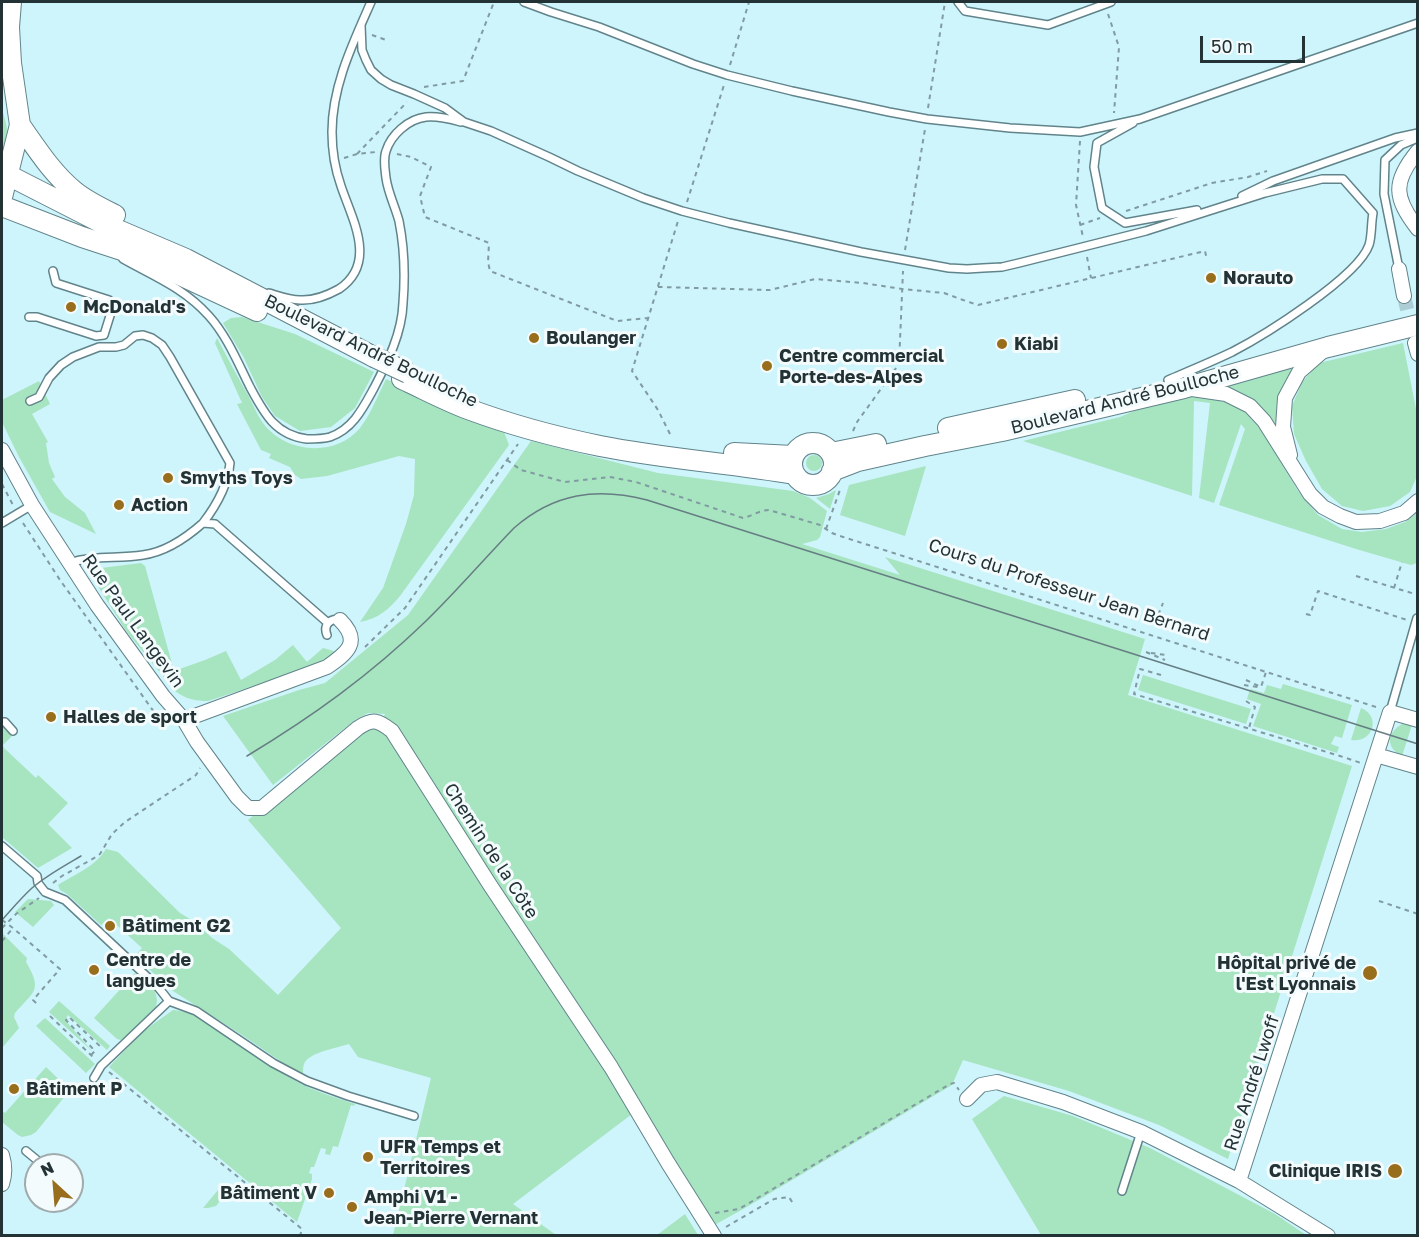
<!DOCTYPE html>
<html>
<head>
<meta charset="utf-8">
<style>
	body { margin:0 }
	#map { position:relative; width:1419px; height:1237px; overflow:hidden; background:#cef4fc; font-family:"Golos Text",sans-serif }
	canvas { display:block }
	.frame { position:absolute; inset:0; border:3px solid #233235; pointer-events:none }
	.north { position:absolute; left:24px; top:1153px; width:60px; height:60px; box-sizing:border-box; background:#f4fbfd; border:2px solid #a0abad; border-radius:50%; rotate:334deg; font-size:16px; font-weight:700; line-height:24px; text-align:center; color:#233235 }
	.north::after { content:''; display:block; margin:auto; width:21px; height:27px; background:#986d1b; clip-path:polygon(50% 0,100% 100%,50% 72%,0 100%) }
	.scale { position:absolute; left:1200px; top:36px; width:105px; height:27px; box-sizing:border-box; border:3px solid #233235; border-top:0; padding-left:8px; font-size:18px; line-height:21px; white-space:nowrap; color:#233235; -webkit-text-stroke:4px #f4fbfd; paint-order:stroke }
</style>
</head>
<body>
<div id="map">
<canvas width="1419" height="1237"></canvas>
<div class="frame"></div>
<div class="north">N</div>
<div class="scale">50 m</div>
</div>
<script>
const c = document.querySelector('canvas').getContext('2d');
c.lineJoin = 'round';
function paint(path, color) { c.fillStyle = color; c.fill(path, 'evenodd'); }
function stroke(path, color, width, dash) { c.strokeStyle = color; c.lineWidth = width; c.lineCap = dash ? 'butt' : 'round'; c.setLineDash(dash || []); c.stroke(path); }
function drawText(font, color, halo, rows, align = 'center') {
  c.font = font + ' "Golos Text",sans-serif'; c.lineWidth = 6; c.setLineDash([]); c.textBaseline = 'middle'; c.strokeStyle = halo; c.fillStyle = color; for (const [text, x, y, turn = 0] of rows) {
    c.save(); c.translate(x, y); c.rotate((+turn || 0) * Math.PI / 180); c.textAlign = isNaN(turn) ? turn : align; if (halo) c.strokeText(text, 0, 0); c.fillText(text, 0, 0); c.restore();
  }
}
paint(new Path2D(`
	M2,109C7,127 12,138 2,155Z
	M242,317L295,334L374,372L355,408L331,427L300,431L275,416L262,397L244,358L223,323L231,318Z
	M217,338C227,357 237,376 248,395C253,404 257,415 263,423C285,453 335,458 360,428C371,414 378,395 386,379L504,432L509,445L400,596C389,609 378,619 360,622L383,588L406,524L414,495L415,459L399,456L327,476L301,479L295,475L290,467L269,458L271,454L261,450L237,404L242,403L215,343Z
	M1403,343L1417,414V476L1410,492L1390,506L1363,511L1342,506L1322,489L1306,461L1294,434L1292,406L1302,382L1319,363Z
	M1299,363L1278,404L1276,422L1273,424C1258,403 1253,399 1229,389L1226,383Z
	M39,381L50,404L32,414L48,442L46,443L49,463L55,477L52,479L65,497L85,513L96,534L50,512L19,457L2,422V400Z
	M1196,395L1220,398L1242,409L1263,432L1298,491L1318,515L1342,529L1362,532L1386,529L1405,522L1417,513V563L1411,565L1356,549L1219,505L1245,429L1241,424L1214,503L1199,498L1210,403L1194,401L1192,496L1023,441L1120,417L1146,406Z
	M531,441L658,473L793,491L810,498L827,511L820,537L817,540L802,544L900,575L885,557L1145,639L1128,695L1352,766L1228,1159L1159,1125L1069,1091L963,1060L952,1085L745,1208L709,1228L636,1111L513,1204L556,1235H393L431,1078L358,1057L349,1044C337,1048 309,1052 304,1064C303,1067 303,1070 303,1074L286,1065L242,1035L173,991L135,956L142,948L109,918L101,925L67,894L60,890L58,885C75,874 95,867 106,849L118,852L180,913L195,922L212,938L229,949L278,995L341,928L248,820L358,728L381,722L385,714L368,713L355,720L273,785L223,716L299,690L325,683L408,615Z
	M806 463a8 8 0 1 1 16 0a8 8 0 1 1-16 0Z
	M926,466L905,536L840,515L849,485Z
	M836,490L830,509L816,498L829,494Z
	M141,563L145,566L174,671L205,660L226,651L241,680L275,660L293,645L307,662L323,648L337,652V654L302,670L208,701C195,701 186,699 175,691L126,631L89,572L93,569Z
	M1143,675L1251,709L1246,724L1138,690Z
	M1283,684L1352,705L1342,738L1335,736L1331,744L1339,747L1337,753L1253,726L1261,704L1247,699L1250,689L1264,693L1267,685L1281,689Z
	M1361,708C1381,716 1374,743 1351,740Z
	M2,724L13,735L3,745L4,748L36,778L38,775L68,803L48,824L72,848L38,868L2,837Z
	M1402,724L1412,725L1402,756C1385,747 1387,733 1402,724Z
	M28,899L51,901L54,905L33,927L15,912Z
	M2,933L27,958L26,962C43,991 34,991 15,1013L14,1017L19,1028L2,1048Z
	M135,973L155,991L157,1000L156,1008L121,1040L117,1039L94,1018Z
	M59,1001L110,1046L107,1050L68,1015L65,1020L92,1051L49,1012Z
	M173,1010C196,1011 217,1029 235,1041C254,1054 274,1069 294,1080C313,1091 334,1097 355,1104L354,1106L351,1105L338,1147L333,1146L330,1155L325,1154L326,1149L321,1148L314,1167H311L309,1173L312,1174V1179L297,1222L109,1067L142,1032Z
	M45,1018L95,1064L86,1073L36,1026Z
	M46,1067L70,1090L36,1132L31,1135L22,1137L18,1135L2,1122V1111L5,1113Z
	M1004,1096L1073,1116L1150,1148L1275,1214L1306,1235H1041L972,1119Z
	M218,1190C222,1196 221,1201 216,1206L208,1208H203Z
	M685,1214L698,1235H657Z`), '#a7e4c0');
stroke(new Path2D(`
	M1404,296L1413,335`), '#accdd4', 14, [14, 7]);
const service = new Path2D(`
	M524,2L551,12L599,27L693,64L727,75L792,91L889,112L927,119L1010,128L1080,132L1140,119L1418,23
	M958,2L965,11L1048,25L1111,2
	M361,25L362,50L366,60L371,70L381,79L391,85L414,94L445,108L464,122L491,131L549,157L578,171L643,198L682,211L729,223L861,252L949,268L967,269L983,268L1002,267L1019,263L1146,231L1265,193L1322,179H1343L1373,213C1371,223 1372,236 1369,245C1358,277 1263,336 1232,352C1211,362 1189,371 1168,380
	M1133,123L1097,143L1094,167L1102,208L1125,223L1197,210
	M1242,196L1273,181L1395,138L1418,133
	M123,259C155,277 184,288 209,316C227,336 238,363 250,387C264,413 275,435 307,439C315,439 323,439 330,437C353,429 363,408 374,388C388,361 402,333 403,303C405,278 404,246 399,221C395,206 388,193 386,178C385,169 383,159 386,151C391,135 408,119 426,117C437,116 450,119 461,122
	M1399,269L1384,194L1385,160L1401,145L1418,138
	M269,293C279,296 290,300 300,300C313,301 328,295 339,289C378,263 352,219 341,186C335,169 332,149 332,132C332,86 353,43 371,2
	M29,317H37L96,336L104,335L113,306L109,300L56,283L53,271
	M30,401L39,397L49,378L61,365L73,357L99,347H116L124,345L135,336L143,335L152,338L162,345L170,357L230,463C228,485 216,506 203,523
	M2,523L32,505
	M69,563C93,555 118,559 143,555C166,552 186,538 203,523L215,524L328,623
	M327,635C323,625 330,618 340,620
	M1390,712L1417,618
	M2,722H5L13,731
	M2,846L37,876L38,883L45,892L65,900L158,987L169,1001L101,1066L94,1078
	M169,1001L196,1011L273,1063L307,1081L348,1096L414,1116
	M26,1151L43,1165
	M1122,1191L1141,1132`);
const minor = new Path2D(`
	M1418,151C1392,182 1394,198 1418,229
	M1399,269L1404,296
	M1415,343L1418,354
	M1192,389L1226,394L1250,406L1264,421L1310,494L1323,507L1340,516L1356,522L1380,521L1404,513L1418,501
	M2,450L32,505L97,605L163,696L184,720L197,742L237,797L248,808H262L358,728C373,718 378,720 392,731L490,885L611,1067L668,1163L714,1236
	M1290,455L1283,427L1285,398L1299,372L1323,351
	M184,720L327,667C347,653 362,642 340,620
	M1376,755L1418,767
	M967,1099L981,1085L997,1082L1063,1102L1141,1132L1239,1181L1328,1236
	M2,1155C5,1165 5,1175 2,1184
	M1239,1181L1390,712L1418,720`);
const secondary = new Path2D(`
	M20,125C37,149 52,173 74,191C86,201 101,208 115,215
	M2,172L104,224L186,259L374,357
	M2,197L20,125L11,63L9,27L11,2
	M2,206L82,237L137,255L257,311
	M402,379C424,389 446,401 468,409C511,425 556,437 600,446C665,459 730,463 794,474
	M948,428L1075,400
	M792 464a21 21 0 1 1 42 0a21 21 0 1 1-42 0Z
	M734,453L793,456
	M831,453L876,444
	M832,471L858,461L925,446L1002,431L1184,388L1328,347L1418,325`);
stroke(service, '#61848b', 10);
stroke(minor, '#61848b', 16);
stroke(secondary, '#61848b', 22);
stroke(new Path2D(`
	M1108,14L1119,47L1114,113
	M372,35L386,40
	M730,65L749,2
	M424,87L463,81L494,2
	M928,108L945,2
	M1080,141L1076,205L1083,237
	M357,154L407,102
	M397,154L411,157L431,167L420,196L425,217L489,243L488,262L490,271L617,321L648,318
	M344,158L357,154L376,152
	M687,202L724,85
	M1126,211L1212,183L1248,177L1267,171
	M1080,225L1100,218
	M905,250L925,129
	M1087,257L1091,278
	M658,287L770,290L815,279L863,283L902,289L944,293L963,300L978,305L1205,251L1207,260
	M853,431L857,422L899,364L903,271
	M670,434L658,410L632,371L678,221
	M507,460L521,470L565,482L610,477L636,482L743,518C752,516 760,510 769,510L820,525L832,533L837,535L1376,707
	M2,484L13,505
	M23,523L60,580L154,712L159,718L166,722
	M826,529L841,487
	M1356,576L1418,595
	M1394,588L1402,562
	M1306,614L1310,615L1318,591L1407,620
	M1155,623L1163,603
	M365,647L405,608L518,444
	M1146,652L1165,660
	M1151,653L1166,655
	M1161,675L1140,669L1134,694L1340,756L1361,763
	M1246,680L1261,687L1266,672
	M1244,685L1258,687
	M1246,701L1255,707L1249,728
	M53,883L62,876L96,857L100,854L112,834L125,822L196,775L200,768
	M1379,901L1418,914
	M2,920L13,928L60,969L33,1000L37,1004
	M2,928L16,914L39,898
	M2,941L13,928
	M50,1016L94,1058
	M91,1055L95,1051L66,1020L69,1017L103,1049
	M109,1072L302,1229L300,1236
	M715,1213L739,1209L950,1084L954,1083L959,1090
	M726,1227L774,1199L789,1197L794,1205`), '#809ba1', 2, [4.5, 4.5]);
stroke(service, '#fff', 7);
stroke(minor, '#fff', 14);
stroke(secondary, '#fff', 20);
stroke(new Path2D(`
	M247,756C313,716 369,676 426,621C456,592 484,559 514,528C554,493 597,487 647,500L1418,744
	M2,920C12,909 21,898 32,888C47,875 64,866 81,856`), '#667e83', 1.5);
const secondaryBridge = new Path2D(`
	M374,357L408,373`);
stroke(secondaryBridge, '#61848b', 22, []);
stroke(secondaryBridge, '#fff', 20);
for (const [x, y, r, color] of [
	[1211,278,6,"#986d1b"],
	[71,307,6,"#986d1b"],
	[534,338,6,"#986d1b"],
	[1002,344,6,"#986d1b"],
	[767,366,6,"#986d1b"],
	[168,478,6,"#986d1b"],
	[119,505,6,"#986d1b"],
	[51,717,6,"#986d1b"],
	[110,926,6,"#986d1b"],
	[94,970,6,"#986d1b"],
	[1370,973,8,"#986d1b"],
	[14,1089,6,"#986d1b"],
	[368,1157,6,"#986d1b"],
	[1395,1171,8,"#986d1b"],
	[329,1193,6,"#986d1b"],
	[352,1207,6,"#986d1b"]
]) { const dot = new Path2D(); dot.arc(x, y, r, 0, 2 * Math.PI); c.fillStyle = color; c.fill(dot); stroke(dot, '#f4fbfd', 2); }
drawText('bold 18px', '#233235', '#f4fbfd', [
	["Norauto",1223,278],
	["McDonald's",83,307],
	["Boulanger",546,338],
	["Kiabi",1014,344],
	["Centre commercial",779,356],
	["Porte-des-Alpes",779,377],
	["Smyths Toys",180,478],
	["Action",131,505],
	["Halles de sport",63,717],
	["Bâtiment G2",122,926],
	["Centre de",106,960],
	["langues",106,981],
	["Hôpital privé de",1356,963,"right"],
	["l'Est Lyonnais",1356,984,"right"],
	["Bâtiment P",26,1089],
	["UFR Temps et",380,1147],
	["Territoires",380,1168],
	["Clinique IRIS",1382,1171,"right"],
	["Bâtiment V",317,1193,"right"],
	["Amphi V1 -",364,1197],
	["Jean-Pierre Vernant",364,1218]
], 'left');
drawText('18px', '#233235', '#f4fbfd', [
	["Boulevard André Boulloche",371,351,26],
	["Boulevard André Boulloche",1125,400,-14],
	["Cours du Professeur Jean Bernard",1069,590,18],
	["Rue Paul Langevin",133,621,54],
	["Chemin de la Côte",491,851,57],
	["Rue André Lwoff",1252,1083,-72]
]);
</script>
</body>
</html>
